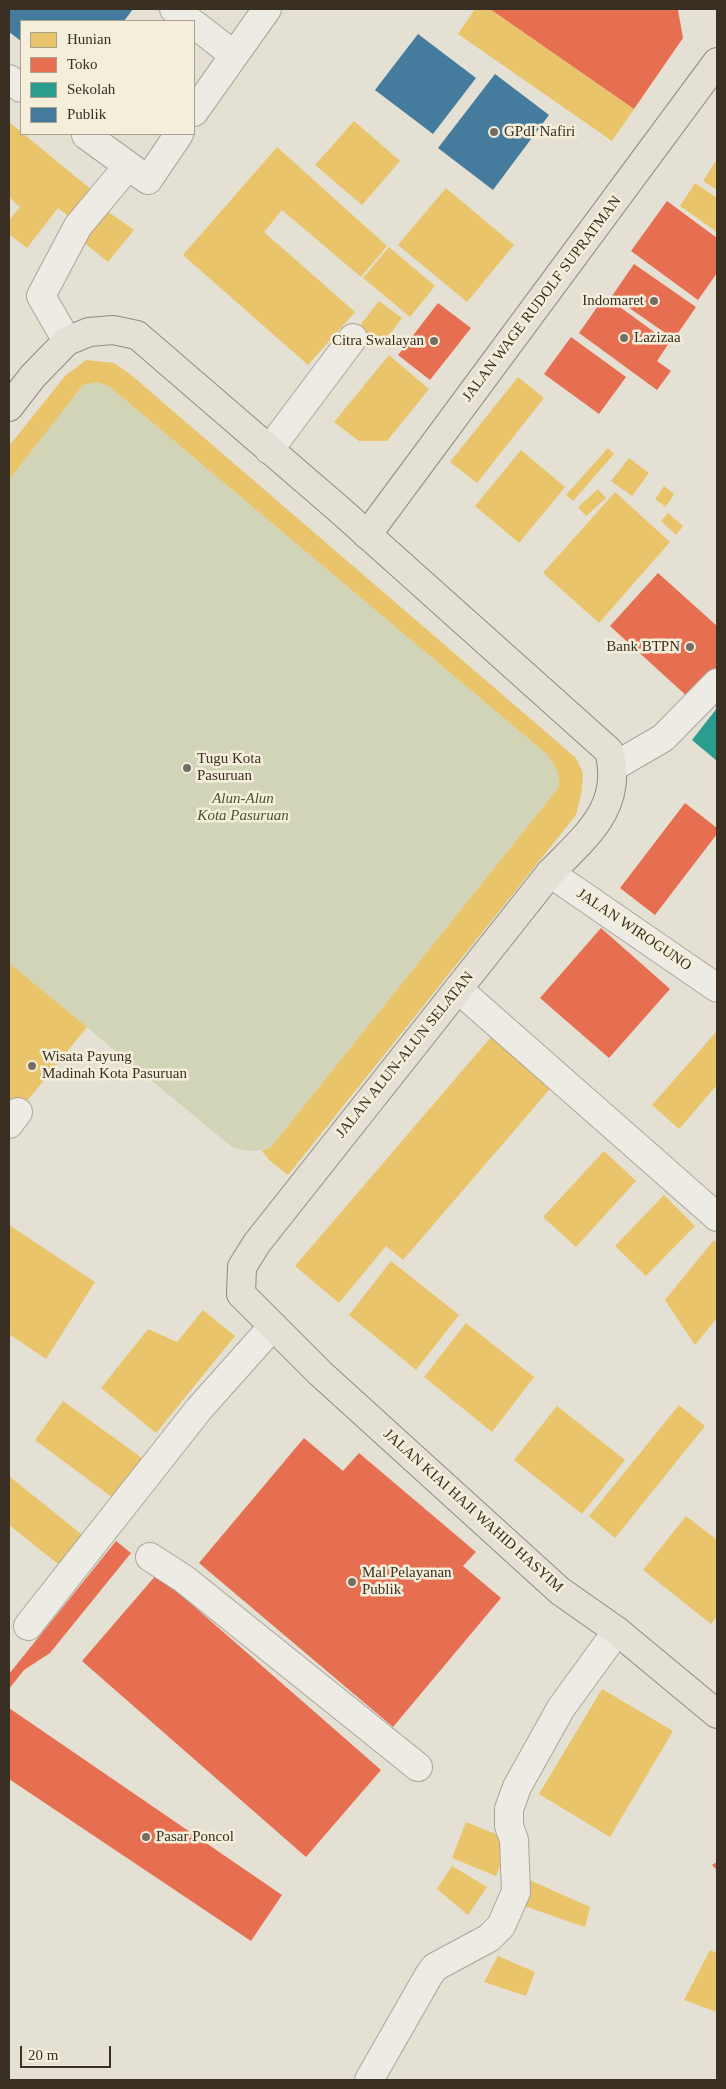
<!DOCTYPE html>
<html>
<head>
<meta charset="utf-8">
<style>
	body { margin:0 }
	#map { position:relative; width:726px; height:2089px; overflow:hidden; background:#e4e0d3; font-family:Georgia,serif }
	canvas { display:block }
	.frame { position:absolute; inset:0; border:10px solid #3a2f23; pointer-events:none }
	.legend { position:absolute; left:20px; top:20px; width:175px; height:115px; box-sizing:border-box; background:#f4eedb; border:1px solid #aaa291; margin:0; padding:6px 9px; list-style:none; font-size:15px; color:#3a2f23 }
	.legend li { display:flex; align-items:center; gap:10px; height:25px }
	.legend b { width:25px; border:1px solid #aaa291 }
	.scale { position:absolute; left:20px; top:2046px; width:91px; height:22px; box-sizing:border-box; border:2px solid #3a2f23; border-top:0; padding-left:6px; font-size:15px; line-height:18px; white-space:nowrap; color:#3a2f23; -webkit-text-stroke:4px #f4eedb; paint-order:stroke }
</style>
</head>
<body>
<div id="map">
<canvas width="726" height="2089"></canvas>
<div class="frame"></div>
<ul class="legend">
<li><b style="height:14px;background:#e9c46a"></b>Hunian</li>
<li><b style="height:14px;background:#e76f51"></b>Toko</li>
<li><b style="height:14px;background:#2a9d8f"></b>Sekolah</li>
<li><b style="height:14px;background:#457b9d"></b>Publik</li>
</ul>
<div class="scale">20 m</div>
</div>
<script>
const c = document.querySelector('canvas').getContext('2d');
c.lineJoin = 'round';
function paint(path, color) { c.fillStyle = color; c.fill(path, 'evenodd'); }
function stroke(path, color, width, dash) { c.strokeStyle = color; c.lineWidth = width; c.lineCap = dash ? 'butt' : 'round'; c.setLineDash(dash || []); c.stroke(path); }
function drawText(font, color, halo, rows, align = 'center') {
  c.font = font + ' Georgia,serif'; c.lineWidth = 5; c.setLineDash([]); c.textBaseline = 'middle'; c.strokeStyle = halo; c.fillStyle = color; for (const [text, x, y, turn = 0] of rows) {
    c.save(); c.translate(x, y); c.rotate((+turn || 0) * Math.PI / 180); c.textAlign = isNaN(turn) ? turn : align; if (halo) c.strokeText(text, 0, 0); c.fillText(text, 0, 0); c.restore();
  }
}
paint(new Path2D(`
	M98,382L110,387L548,755L558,772L559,787L271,1147C257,1153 246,1151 232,1147L9,963V480L83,385Z`), '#d2d4b7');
paint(new Path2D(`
	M475,9H490L634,109L612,141L458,34Z
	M354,121L400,161L362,205L315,165Z
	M9,122L98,195L77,223L58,208L27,248L9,234V220L20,207L9,197Z
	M277,147L387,246L361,277L282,210L264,232L355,312L308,365L183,255Z
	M717,159V190L703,181Z
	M695,183L717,198V232L680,206Z
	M446,188L514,245L467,302L398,245Z
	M100,206L134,230L108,262L76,236Z
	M389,247L435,286L410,317L363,278Z
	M379,301L402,318L381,346L358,328Z
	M389,355L429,389L387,441H359L334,422Z
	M86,360L114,363L130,374L576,758L583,773L582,790L576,815L288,1175L269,1160L262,1151L271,1147L559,787L558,772L548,755L110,387L98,382L83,385L9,480V446L65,376Z
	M518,377L544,398L477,483L450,462Z
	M608,448L614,454L573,501L566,495Z
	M521,450L565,487L519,543L475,506Z
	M629,458L649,473L632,496L611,481Z
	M664,486L674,494L666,507L655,499Z
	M598,489L606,498L586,516L578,507Z
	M615,492L670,542L599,623L543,573Z
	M668,513L683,526L676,535L661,521Z
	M9,963L87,1027L18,1112L9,1105Z
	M497,1030L556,1082L403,1260L386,1246L339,1303L295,1266Z
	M717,1031V1085L679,1129L652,1105Z
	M604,1151L636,1181L576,1247L543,1217Z
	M664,1195L695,1226L646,1276L615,1246Z
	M9,1225L95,1282L46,1359L9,1334Z
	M714,1240L717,1243V1318L695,1345L665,1300Z
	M391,1261L459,1315L416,1370L349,1315Z
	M203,1310L235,1336L156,1433L101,1388L148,1329L177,1342Z
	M466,1323L534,1377L492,1432L424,1377Z
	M63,1401L142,1458L113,1498L35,1440Z
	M679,1405L705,1426L615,1538L589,1516Z
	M557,1406L625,1460L582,1514L514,1460Z
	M9,1476L86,1538L63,1568L9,1525Z
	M686,1516L717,1540V1616L711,1624L643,1570Z
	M602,1689L673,1731L610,1837L539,1794Z
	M466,1822L510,1840L496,1876L452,1858Z
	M452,1866L487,1887L468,1915L437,1889Z
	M525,1878L590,1907L585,1927L524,1906Z
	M710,1950L717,1953V2012L684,2000Z
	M498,1956L535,1972L526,1996L484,1982Z`), '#e9c46a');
paint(new Path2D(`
	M490,9H676L678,10L683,38L634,109Z
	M667,201L717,238V273L698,300L631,251Z
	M634,264L696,307L674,339L612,296Z
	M605,296L669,343L657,361L671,371L657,390L579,333Z
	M438,303L471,328L430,380L398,355Z
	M571,337L626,377L599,414L544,374Z
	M658,573L717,626V669L690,699L610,626Z
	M685,803L717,828V834L655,915L620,888Z
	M601,928L670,989L609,1058L540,998Z
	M304,1438L343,1471L359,1453L476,1552L463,1566L501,1598L393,1727L199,1563Z
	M116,1541L131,1553L50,1653L24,1670L9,1689V1674Z
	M157,1574L381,1770L306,1857L82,1661Z
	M9,1708L282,1895L251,1941L9,1779Z
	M717,1862V1870L712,1865Z`), '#e76f51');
paint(new Path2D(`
	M717,708V761L692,740Z`), '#2a9d8f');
paint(new Path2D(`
	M9,9H133L124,21H21V41L9,32Z
	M418,34L476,78L433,134L375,90Z
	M495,74L549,115L493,190L438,148Z`), '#457b9d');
const minor = new Path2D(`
	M174,9L190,21
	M194,24L234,55
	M9,79L21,88
	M194,112L267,9
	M86,135L148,180L179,134
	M67,341L41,296L78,226L128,166
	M269,450L353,338
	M613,767L663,738L717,683
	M550,873L717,988
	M458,989L717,1217
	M9,1124L18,1112
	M150,1557L184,1579L418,1767
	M28,1626L199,1409L273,1326
	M369,2080L429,1975L435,1967L489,1938L501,1926L516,1892L514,1840L509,1826V1809L517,1787L561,1708L617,1631`);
const major = new Path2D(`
	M9,407L33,376L67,341L89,332L113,330L137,335L341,511L609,751C624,807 586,836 550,873L257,1243L242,1267L241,1294L320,1373L560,1591L617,1631L717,1714
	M367,535L717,62`);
stroke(minor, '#aaa59b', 30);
stroke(major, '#908b82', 30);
stroke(minor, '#edebe3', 28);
stroke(major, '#e4e0d6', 28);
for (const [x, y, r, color] of [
	[494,132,5,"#766d61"],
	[654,301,5,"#766d61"],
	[624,338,5,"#766d61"],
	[434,341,5,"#766d61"],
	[690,647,5,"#766d61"],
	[187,768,5,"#766d61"],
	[32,1066,5,"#766d61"],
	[352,1582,5,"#766d61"],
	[146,1837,5,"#766d61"]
]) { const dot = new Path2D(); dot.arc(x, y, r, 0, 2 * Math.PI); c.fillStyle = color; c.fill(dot); stroke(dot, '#f4eedb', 2); }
drawText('15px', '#3a2f23', '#f4eedb', [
	["GPdI Nafiri",504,132],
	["Indomaret",644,301,"right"],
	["Lazizaa",634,338],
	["Citra Swalayan",424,341,"right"],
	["Bank BTPN",680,647,"right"],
	["Tugu Kota",197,759],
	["Pasuruan",197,776],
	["Wisata Payung",42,1057],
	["Madinah Kota Pasuruan",42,1074],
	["Mal Pelayanan",362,1573],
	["Publik",362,1590],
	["Pasar Poncol",156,1837]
], 'left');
drawText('15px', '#3a2f23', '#f4eedb', [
	["JALAN WAGE RUDOLF SUPRATMAN",542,299,-53],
	["JALAN WIROGUNO",634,930,34],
	["JALAN ALUN-ALUN SELATAN",405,1055,-51],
	["JALAN KIAI HAJI WAHID HASYIM",473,1511,42]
]);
drawText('italic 15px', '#49552b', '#f4eedb', [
	["Alun-Alun",243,799],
	["Kota Pasuruan",243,816]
]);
</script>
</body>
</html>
